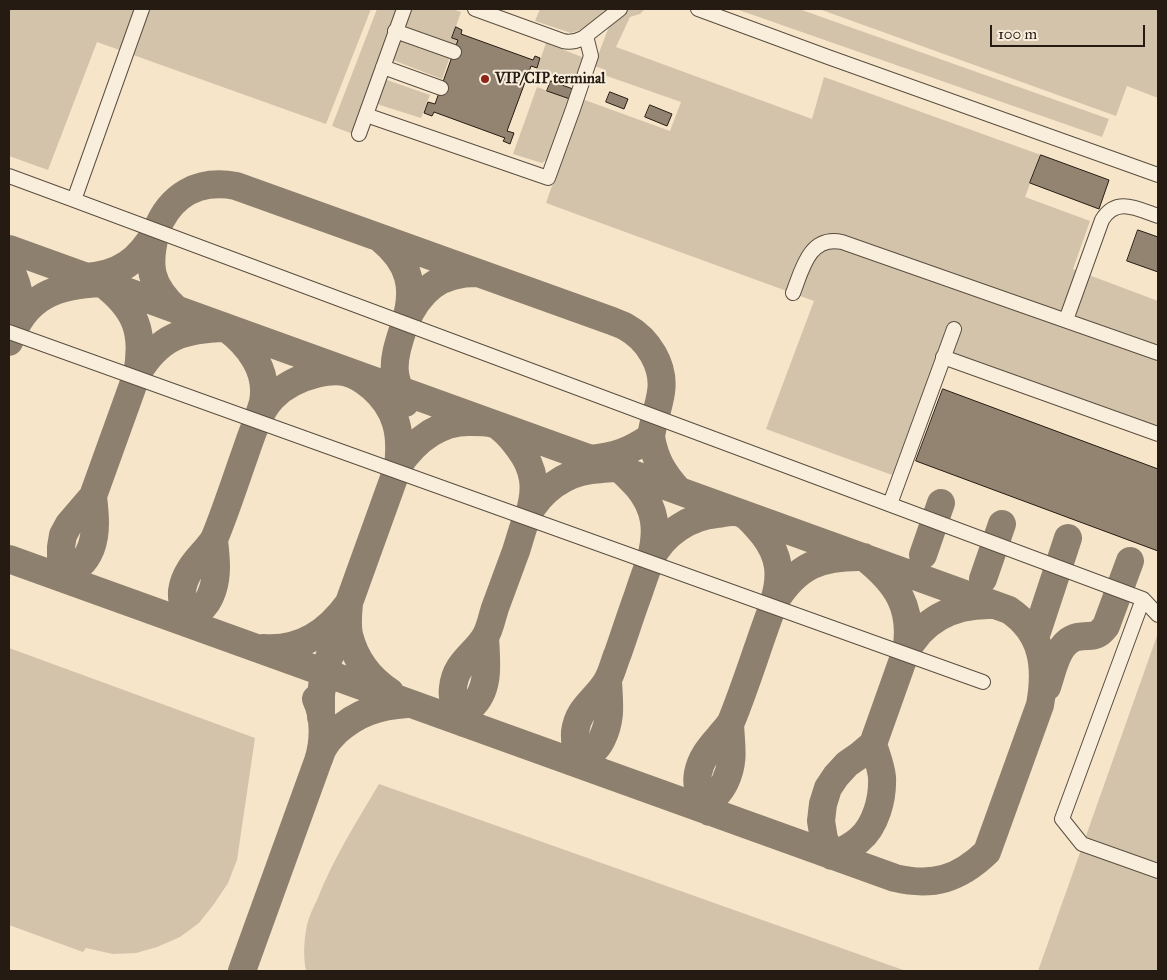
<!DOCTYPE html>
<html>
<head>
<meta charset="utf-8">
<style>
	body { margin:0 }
	#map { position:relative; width:1167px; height:980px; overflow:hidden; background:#f6e5c9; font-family:"IM FELL Great Primer",serif }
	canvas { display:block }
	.frame { position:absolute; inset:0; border:10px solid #251b12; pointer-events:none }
	.scale { position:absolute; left:990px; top:25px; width:155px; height:22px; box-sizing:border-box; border:2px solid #251b12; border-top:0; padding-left:6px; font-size:15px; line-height:18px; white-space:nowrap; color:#251b12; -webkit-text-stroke:4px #f9eedc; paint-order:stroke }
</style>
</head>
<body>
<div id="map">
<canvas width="1167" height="980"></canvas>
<div class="frame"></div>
<div class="scale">100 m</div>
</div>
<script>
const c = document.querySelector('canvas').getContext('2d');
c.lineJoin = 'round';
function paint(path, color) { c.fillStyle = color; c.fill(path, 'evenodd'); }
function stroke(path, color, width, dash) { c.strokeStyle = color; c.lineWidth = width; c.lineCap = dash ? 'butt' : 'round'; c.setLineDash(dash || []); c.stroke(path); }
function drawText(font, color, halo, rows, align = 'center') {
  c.font = font + ' "IM FELL Great Primer",serif'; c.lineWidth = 4; c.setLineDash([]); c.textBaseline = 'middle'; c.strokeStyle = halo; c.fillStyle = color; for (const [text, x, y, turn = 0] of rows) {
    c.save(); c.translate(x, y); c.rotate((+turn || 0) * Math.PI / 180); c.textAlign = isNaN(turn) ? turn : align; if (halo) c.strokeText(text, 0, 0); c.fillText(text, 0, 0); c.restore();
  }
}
paint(new Path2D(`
	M9,9H371L326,124L97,42L48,170L9,156Z
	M377,9H398L353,134L332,126Z
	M411,9H452L461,12L452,38L458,40L456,47L404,29Z
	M540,9H607L583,29L571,33L535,21Z
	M629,9H645L640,14L630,17L616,47L812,119L824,77L1041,155L1025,197L1090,221L1073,269L1158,301V429L952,355L962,328L948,323L892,475L766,429L814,301L546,203L582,99L670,131L681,102L604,75L606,70L594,66L610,24Z
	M736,9H799L1109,119L1102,137Z
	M819,9H1158V98L1127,86L1116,116Z
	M398,37L450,57L442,79L390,59Z
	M546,43L582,57L583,58L575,86L536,72Z
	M384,79L430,95L421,118L380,105L377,103Z
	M537,87L570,99L549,158L542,163L513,154Z
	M1158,633V971H1038Z
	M9,648L255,738L237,860L228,883L214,904L199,923L180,937L157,947L136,953L113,954L86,948L83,952L9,925Z
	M379,784L906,971H306C303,956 304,940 307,925C309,916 313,908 317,900C333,859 357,821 379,784Z`), '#d2c3aa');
stroke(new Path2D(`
	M156,231C170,195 198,179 236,186L612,321C616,323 621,324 626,327C648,339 665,366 661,392C659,407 653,421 651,437
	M381,239C410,263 416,288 405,323C420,290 439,273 477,273
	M9,249L1009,610C1043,633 1047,666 1040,705L987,852C959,879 933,887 895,878L9,559
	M9,267C21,289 22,305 14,328
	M85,277C120,275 139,260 156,231C147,266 149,284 177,310
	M405,323C400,339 393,357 395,373C396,384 402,393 405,403
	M9,342C25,296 56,285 102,283C136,309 145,332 137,374
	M590,459C615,457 630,451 651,437C655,460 663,473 679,491
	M398,466C415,441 439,421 471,422C478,422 487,422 494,424C504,428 513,440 519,448C535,469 537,489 529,514
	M923,555L941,503
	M54,575C62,573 73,571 79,566C91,555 95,538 95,523C95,514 94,505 93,496
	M983,579L1002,524
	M72,581L65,571L61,558V547L63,535L69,524L93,496L137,374C160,336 183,329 226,328C249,345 269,371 263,402C262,407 260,412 258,417
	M175,618C183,617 194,616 200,610C212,600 216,582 216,567C216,558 215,549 214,540
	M194,625C186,615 181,605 182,591C184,575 194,563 204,552C208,547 213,542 215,537C226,510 235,482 245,454C252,434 258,413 273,397C285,385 300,378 316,374C340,368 353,371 372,387C397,409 402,434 398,466
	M1035,638L1068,538
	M263,648C301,651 328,632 349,603C348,613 347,625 349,635C355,659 370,679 390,692
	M1047,687C1053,670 1057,642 1077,637C1092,634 1095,640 1106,626L1130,561
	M316,699C325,718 324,742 318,761C320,757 321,751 324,747C327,741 332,736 336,732C358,712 379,706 407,704
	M445,716C453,714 464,713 471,707C491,689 486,660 485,637
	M321,717V695L324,672L404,450
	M464,723C456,712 451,701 453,688C455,663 474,655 485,637C490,629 492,617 495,608C502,589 509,570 516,551C520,539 523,526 528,515C540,491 565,473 591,470C597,470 612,467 618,469C624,471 633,482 638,487C656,509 658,530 651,558
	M873,744C876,754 881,766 882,777C883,798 876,826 859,840C851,847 842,851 832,856L824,839L821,821L823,804L828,788L836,776L847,764L860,755L873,744L905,654C922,620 952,605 989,605
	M567,760C576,758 587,757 593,751C597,748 600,743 602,739C612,718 609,703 608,681
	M587,767C579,756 574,746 575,732C578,707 596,700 607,681C612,673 614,662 618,653C625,633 631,614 638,595C642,583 646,571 651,559C663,534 690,516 717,514C724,513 734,511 740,513C747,515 758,528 763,534C780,556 782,575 774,601
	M690,804C698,802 709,801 716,795C719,792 723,786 725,782C735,761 731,746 730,724
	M710,812C701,800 695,788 698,773C701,758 710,747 719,737C723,732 728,727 731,722C747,683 759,642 774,603C797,565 821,556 864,557C897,583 914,608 906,652
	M242,971L318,761`), '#8e806e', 28);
const building = new Path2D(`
	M456,27L462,30L461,34L533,60L535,56L540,58L537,68L531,66L507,131L514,133L510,144L503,141L505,138L434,112L432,116L424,113L428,102L435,104L458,40L452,38Z
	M551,81L573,89L570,99L547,91Z
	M610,92L628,99L624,109L606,102Z
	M650,105L672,114L667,126L645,117Z
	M1041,155L1109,180L1099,209L1030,183Z
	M1138,230L1158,237V272L1127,261Z
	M943,389L1158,469V551L916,461Z`);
paint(building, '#928471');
stroke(building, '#251b12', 1);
const minor = new Path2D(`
	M475,9L563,41C570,43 577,41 583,38L620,9
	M698,9L828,57L1158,175
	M395,31L454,52
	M383,67L441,88
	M366,115L548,178L573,109L591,56L586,36
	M359,134L404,9
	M9,176L74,200L142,9
	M74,200L1143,599L1158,615
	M793,293C802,270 809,235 842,242L1158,353
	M1066,320L1102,220C1116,196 1138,209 1158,216
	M9,332L983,682
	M943,357L1158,434
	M890,504L954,329
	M1143,599L1062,819L1082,844L1158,871`);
stroke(minor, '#594e40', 16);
stroke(minor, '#f9eedc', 14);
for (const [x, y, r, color] of [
	[485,79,5,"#8f2418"]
]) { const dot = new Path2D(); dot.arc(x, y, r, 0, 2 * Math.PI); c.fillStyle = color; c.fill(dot); stroke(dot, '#f9eedc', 2); }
drawText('bold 15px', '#251b12', '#f9eedc', [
	["VIP/CIP terminal",495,79]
], 'left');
</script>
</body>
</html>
